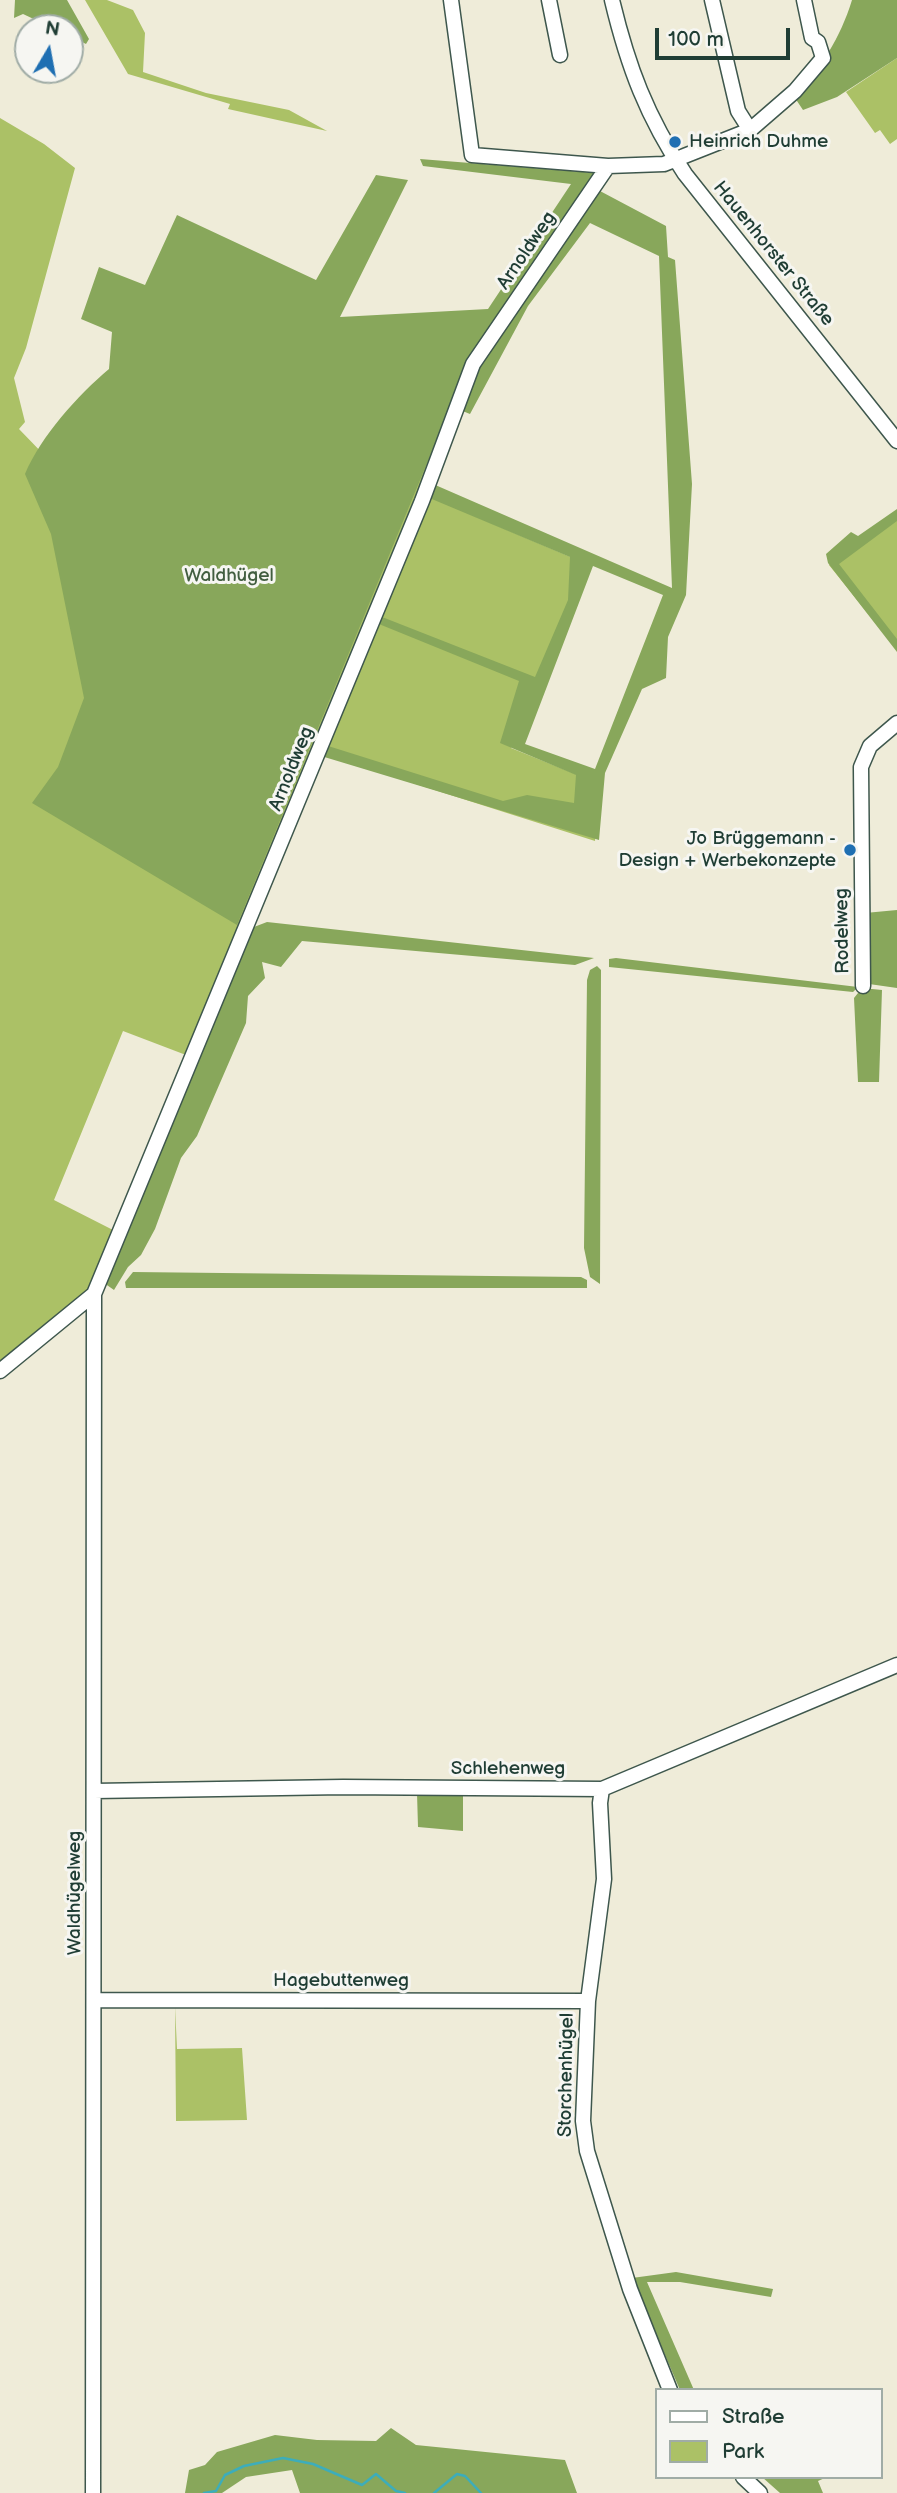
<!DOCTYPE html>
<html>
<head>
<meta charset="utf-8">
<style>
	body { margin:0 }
	#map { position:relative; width:897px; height:2493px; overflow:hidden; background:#efecd9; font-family:"Balsamiq Sans",sans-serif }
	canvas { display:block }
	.legend { position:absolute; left:655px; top:2388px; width:228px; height:91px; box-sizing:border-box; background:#f6f6f2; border:2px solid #a0aca6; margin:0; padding:9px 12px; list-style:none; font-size:21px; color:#1f3d34 }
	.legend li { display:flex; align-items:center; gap:14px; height:35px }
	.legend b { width:35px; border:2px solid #a0aca6 }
	.north { position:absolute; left:14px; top:14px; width:70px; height:70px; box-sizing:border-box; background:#f6f6f2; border:2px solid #a0aca6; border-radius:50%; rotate:10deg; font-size:19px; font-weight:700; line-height:28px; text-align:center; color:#1f3d34 }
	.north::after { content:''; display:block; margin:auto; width:24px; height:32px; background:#1f6fb2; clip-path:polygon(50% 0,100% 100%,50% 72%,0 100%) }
	.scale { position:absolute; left:655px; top:28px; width:135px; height:32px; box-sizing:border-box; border:4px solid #1f3d34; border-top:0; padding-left:9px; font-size:21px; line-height:24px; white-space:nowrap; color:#1f3d34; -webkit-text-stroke:5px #f6f6f2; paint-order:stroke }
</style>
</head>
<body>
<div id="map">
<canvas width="897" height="2493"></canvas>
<ul class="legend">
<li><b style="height:9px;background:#fff"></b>Straße</li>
<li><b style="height:19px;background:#abc166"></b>Park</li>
</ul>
<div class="north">N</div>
<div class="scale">100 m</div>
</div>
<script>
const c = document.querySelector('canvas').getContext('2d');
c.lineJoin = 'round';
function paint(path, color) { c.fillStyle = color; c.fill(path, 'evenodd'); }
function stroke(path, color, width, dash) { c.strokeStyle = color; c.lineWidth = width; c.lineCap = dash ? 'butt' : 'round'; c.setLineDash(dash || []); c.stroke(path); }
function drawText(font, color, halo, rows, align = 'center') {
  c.font = font + ' "Balsamiq Sans",sans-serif'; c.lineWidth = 6; c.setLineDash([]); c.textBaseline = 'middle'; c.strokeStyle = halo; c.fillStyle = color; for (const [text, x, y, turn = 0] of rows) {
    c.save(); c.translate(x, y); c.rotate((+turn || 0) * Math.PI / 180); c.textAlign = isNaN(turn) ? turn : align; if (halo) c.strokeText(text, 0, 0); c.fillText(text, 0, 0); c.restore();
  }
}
paint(new Path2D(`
	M85,0H107L133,10L145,33L143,72L206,93L289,110L327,131L228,109L230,104L128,74Z
	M897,58V139L890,144L880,130L875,133L846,92Z
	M0,118L44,144L75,168L26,348L14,378L25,422L19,429L48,459L214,285L469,366L418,492L587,564L511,748L600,784L595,841L312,751L186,1055L123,1031L54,1200L113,1230L85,1296L0,1366Z
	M897,512V650L829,565Z
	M175,2006L177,2049L242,2048L247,2120L176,2121Z`), '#abc166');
paint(new Path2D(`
	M15,0H67L89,39L86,44L70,36V28H53L23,14L14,18Z
	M852,0H897V58L837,97L803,110L795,98C821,67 840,39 852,0Z
	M420,159L596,173L469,361L237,925L32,803L58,767L84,698L51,534L25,474C41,436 78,395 109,369L112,332L81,319L99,267L145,285L177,215L316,280L376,175L408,180L340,317L488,309L571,184L423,166Z
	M600,191L666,226L668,257L675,260L692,484L686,595L668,637L666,678L642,689L605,773L599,840L321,756L325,745L503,801L527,795L574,803L576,775L500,743L519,681L374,622L377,615L535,677L568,600L570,557L427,497L433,484L672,588L659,256L590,223L528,306L470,414L460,410L475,365ZM593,566L663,595L595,769L525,744Z
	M897,509V521L839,564L897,639V652L828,563L826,554L851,532L858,536Z
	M897,910V988L869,984L865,913Z
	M267,922L594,958L575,965L302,941L281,967L262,962L265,978L248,996L246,1023L197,1136L181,1158L155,1229L141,1255L128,1267L114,1290L104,1283L254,927Z
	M616,958L858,987L853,992L609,967V959Z
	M597,966L601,970L600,1284L590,1277L584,1248L587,980L590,970Z
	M862,988L882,990L879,1082H858L854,998Z
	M133,1272L581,1277L587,1280V1288H126L125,1282Z
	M463,1792V1831L418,1827L417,1793Z
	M676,2272L773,2289L771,2297L680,2282H647L694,2390H680L632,2278Z
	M391,2428L416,2445L565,2460L577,2493H300L292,2470L246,2477L222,2493H185L189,2470L205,2465L217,2452L275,2435L317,2440L376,2441Z
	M762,2477H827L818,2481L823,2493H780Z`), '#88a75b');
stroke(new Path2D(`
	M204,2493L216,2491L225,2475L244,2466L283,2458L313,2464L362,2485L376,2474L396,2491L405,2493
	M434,2493L457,2474L465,2476L481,2493`), '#3dadba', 2.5);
const minor = new Path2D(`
	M451,0L472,155L608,166L664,164L750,130L795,91L823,58L818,42L812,38L804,0
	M549,0L560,55
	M612,0C628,67 647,117 685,174L897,441
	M712,0L738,111L750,130
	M863,986L861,767L870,746L897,723
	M0,1371L94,1294L422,501L473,364L608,166
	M602,1789L600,1803L604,1879L588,2001L583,2121L587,2151L630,2289L670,2390
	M94,1791L343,1787L602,1789L897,1665
	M95,2000L588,2001
	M743,2477L760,2493
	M93,2493L94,1294`);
stroke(minor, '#3e574d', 17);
stroke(minor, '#fff', 14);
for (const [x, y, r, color] of [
	[675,142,7,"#1f6fb2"],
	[850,850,7,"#1f6fb2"]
]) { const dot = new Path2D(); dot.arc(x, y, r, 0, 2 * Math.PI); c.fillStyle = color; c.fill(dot); stroke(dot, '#f6f6f2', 2.5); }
drawText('19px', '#1f3d34', '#f6f6f2', [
	["Heinrich Duhme",689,142],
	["Jo Brüggemann -",836,839,"right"],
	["Design + Werbekonzepte",836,861,"right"]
], 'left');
drawText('19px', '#1f3d34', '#f6f6f2', [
	["Arnoldweg",527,251,-56],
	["Hauenhorster Straße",773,254,51],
	["Arnoldweg",292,769,-68],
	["Rodelweg",843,931,-91],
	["Schlehenweg",508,1769],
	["Waldhügelweg",75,1893,-90],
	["Hagebuttenweg",341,1981],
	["Storchenhügel",567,2075,-89]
]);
drawText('19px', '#425e40', '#f6f6f2', [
	["Waldhügel",229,576]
]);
</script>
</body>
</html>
